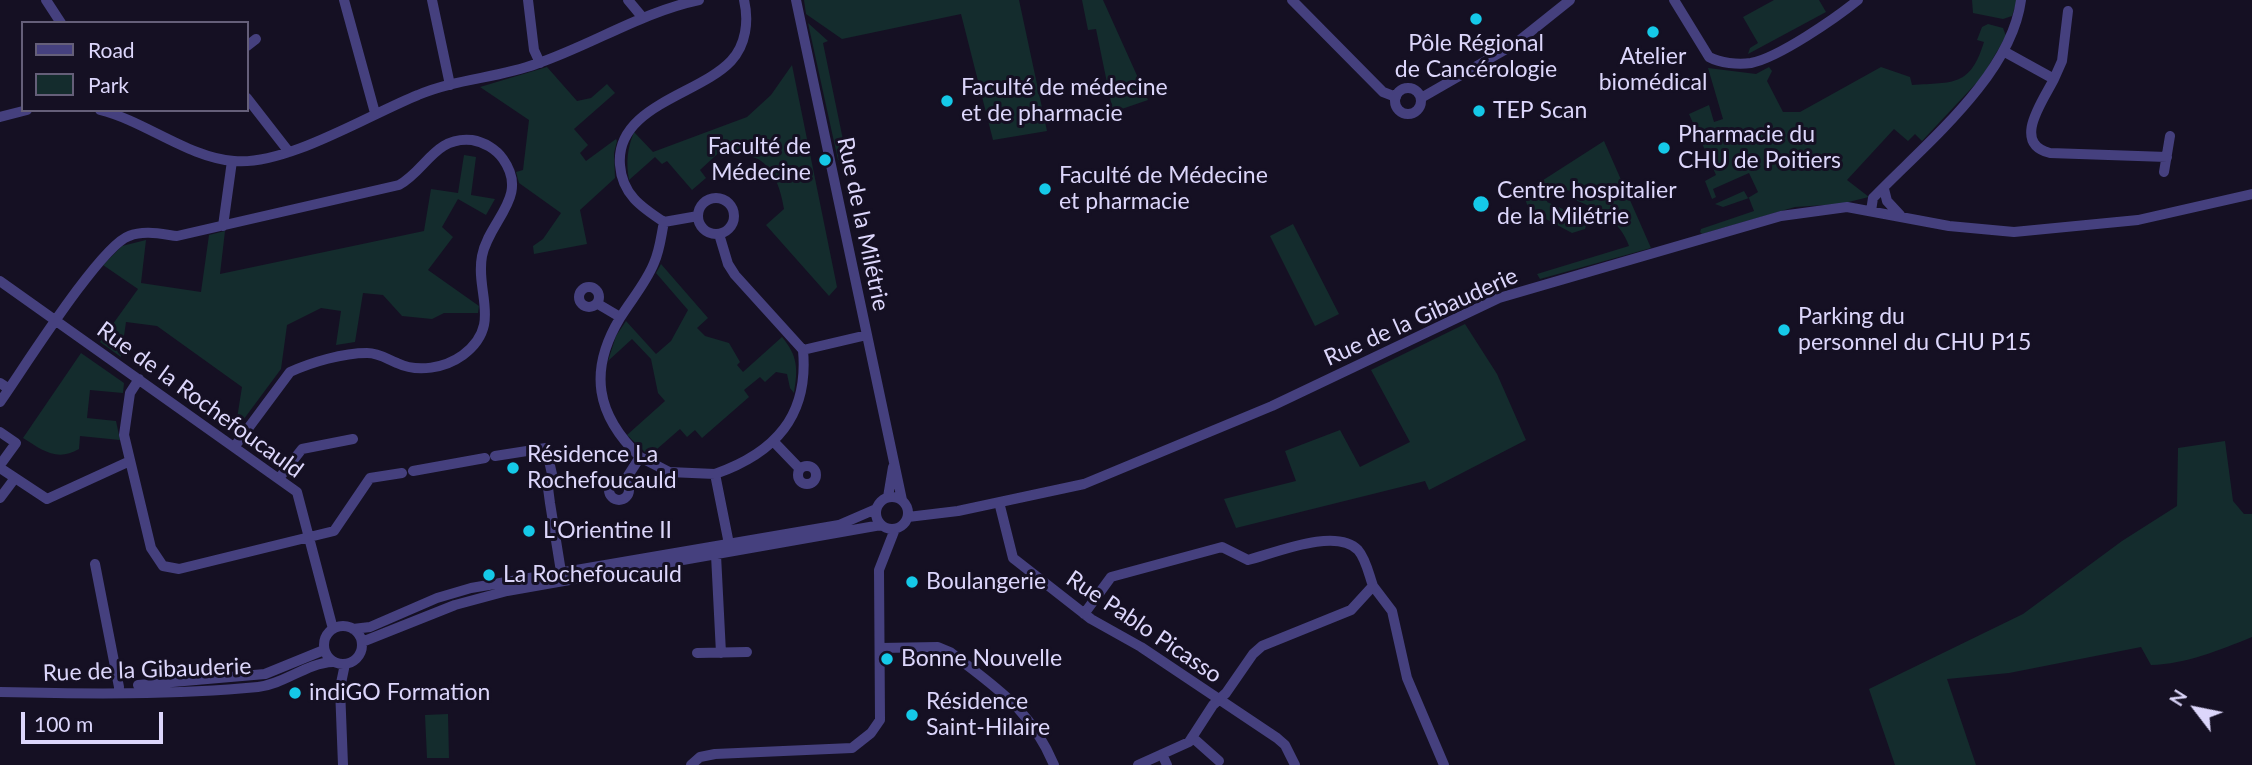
<!DOCTYPE html>
<html>
<head>
<meta charset="utf-8">
<style>
	body { margin:0 }
	#map { position:relative; width:2252px; height:765px; overflow:hidden; background:#151023; font-family:Lato,sans-serif }
	canvas { display:block }
	.legend { position:absolute; left:21px; top:21px; width:228px; height:91px; box-sizing:border-box; background:#151023; border:2px solid #655f79; margin:0; padding:9px 12px; list-style:none; font-size:21px; color:#dcd6fb }
	.legend li { display:flex; align-items:center; gap:14px; height:35px }
	.legend b { width:35px; border:2px solid #655f79 }
	.north { position:absolute; left:2161px; top:674px; width:70px; height:70px; -webkit-text-stroke:5px #151023; paint-order:stroke; rotate:302deg; font-size:19px; font-weight:700; line-height:28px; text-align:center; color:#dcd6fb }
	.north::after { content:''; display:block; margin:auto; width:24px; height:32px; background:#dcd6fb; clip-path:polygon(50% 0,100% 100%,50% 72%,0 100%) }
	.scale { position:absolute; left:21px; top:712px; width:142px; height:32px; box-sizing:border-box; border:4px solid #dcd6fb; border-top:0; padding-left:9px; font-size:21px; line-height:24px; white-space:nowrap; color:#dcd6fb; -webkit-text-stroke:5px #151023; paint-order:stroke }
</style>
</head>
<body>
<div id="map">
<canvas width="2252" height="765"></canvas>
<ul class="legend">
<li><b style="height:9px;background:#45407e"></b>Road</li>
<li><b style="height:19px;background:#142c2d"></b>Park</li>
</ul>
<div class="north">N</div>
<div class="scale">100 m</div>
</div>
<script>
const c = document.querySelector('canvas').getContext('2d');
c.lineJoin = 'round';
function paint(path, color) { c.fillStyle = color; c.fill(path, 'evenodd'); }
function stroke(path, color, width, dash) { c.strokeStyle = color; c.lineWidth = width; c.lineCap = dash ? 'butt' : 'round'; c.setLineDash(dash || []); c.stroke(path); }
function drawText(font, color, halo, rows, align = 'center') {
  c.font = font + ' Lato,sans-serif'; c.lineWidth = 6; c.setLineDash([]); c.textBaseline = 'middle'; c.strokeStyle = halo; c.fillStyle = color; for (const [text, x, y, turn = 0] of rows) {
    c.save(); c.translate(x, y); c.rotate((+turn || 0) * Math.PI / 180); c.textAlign = isNaN(turn) ? turn : align; if (halo) c.strokeText(text, 0, 0); c.fillText(text, 0, 0); c.restore();
  }
}
paint(new Path2D(`
	M804,0H1019L1047,131L993,140L961,14L842,39L806,14Z
	M1082,0H1103L1148,100L1113,112L1096,29L1088,30Z
	M1774,0H1819L1826,12L1748,54L1750,48L1758,43L1743,17Z
	M1972,0H2017L2012,16L2003,19L1973,13Z
	M808,23L828,41L823,43L848,164L838,160Z
	M1988,24L2003,28L2006,36L1982,77L1922,141L1915,134L1908,141L1894,129L1847,180L1869,197L1840,204L1795,207L1702,234L1700,232L1701,229L1754,211L1749,198L1723,207L1715,204L1744,191L1748,198L1758,192L1749,173L1713,189L1716,197L1712,199L1705,181L1716,175L1689,114L1709,105L1714,122L1723,119L1708,68L1756,74L1769,67L1772,71L1767,81L1783,112H1800L1881,67L1910,77L1912,85C1954,82 1970,87 1984,42L1977,40L1982,27Z
	M792,65L837,287L829,296L766,225L784,209C781,191 775,169 758,159C746,153 736,156 726,146L700,170L706,178L692,190L667,161L662,164L655,157L629,180C626,162 627,149 634,132L653,152L747,117L771,95Z
	M547,67L577,101L591,98L607,84L615,93L574,129L588,145L580,153L586,161L616,139L617,141L614,153L615,178L580,210L587,244L534,254L533,246L543,239L561,213L519,183L516,172L523,170L529,120L480,87Z
	M1604,141L1651,248L1540,279L1537,274L1629,246C1620,220 1597,209 1573,199L1575,191L1550,189L1547,202L1588,220L1585,229L1572,233L1529,210L1523,193Z
	M464,155L476,157L471,195L495,199L486,215L458,199L442,227L453,237L428,270L479,306L478,313H444L432,319L402,316L383,295L363,293L355,342L336,345L341,311L321,308L287,325L281,369L235,431L242,387L157,326L126,322L121,357L100,342L138,289L103,265L122,246L146,240L141,283L201,292L209,235L225,231L220,274L424,231L431,189L458,193Z
	M1293,224L1339,314L1315,326L1270,236Z
	M661,264L708,318L697,328L705,336L729,343L740,362L737,365L743,372L782,337C798,356 798,369 794,393L790,388L787,374L776,372L765,382L760,377L744,390L749,397L702,438L695,430L687,437L680,429L649,456L627,435L665,401L658,393L651,359L632,339L608,361L616,336L626,321L656,354L671,341L688,310L656,273Z
	M1465,324L1497,374L1526,440L1429,490L1425,481L1236,528L1224,499L1296,481L1285,451L1340,430L1360,467L1410,442L1371,370Z
	M81,353L124,383L123,393L90,390L87,418L116,421L120,440L80,436L79,449C57,462 42,450 23,438Z
	M2225,441L2233,501L2244,514H2252V637C2220,650 2186,664 2151,665L2141,647L2009,673L1947,679L1976,765H1895L1869,689L2023,614L2122,541L2177,506L2178,448Z
	M448,714L449,758H427L425,715Z`), '#142c2d');
stroke(new Path2D(`
	M46,0L61,23
	M344,0L375,113
	M432,0L450,85
	M528,0L534,50L540,63
	M628,0L643,18
	M796,0L902,500
	M1292,0L1383,92L1396,97
	M1674,0L1709,57C1720,63 1738,65 1751,63C1778,58 1836,18 1858,0
	M247,46L256,39
	M2005,52L2054,79C2043,101 2011,143 2050,153L2167,157
	M2054,79L2062,61L2068,11
	M1395 101a13 13 0 1 1 26 0a13 13 0 1 1-26 0Z
	M247,98L289,152
	M1421,98L1515,44L1570,0
	M100,110C145,121 189,158 234,161C286,166 368,115 418,95C455,79 498,78 536,64C592,45 642,12 699,0
	M0,117L27,110
	M2164,172L2170,136
	M1884,189L1887,201L1900,215
	M698 216a18 18 0 1 1 36 0a18 18 0 1 1-36 0Z
	M1871,211L1873,198C1924,145 2011,76 2021,0
	M698,216L664,222C641,207 622,194 620,165C615,106 699,95 731,61C746,45 749,21 744,0
	M223,226L232,161
	M719,234L728,264L735,275L803,350L867,335
	M0,281L297,492L333,629
	M579 297a10 10 0 1 1 20 0a10 10 0 1 1-20 0Z
	M598,304L620,317
	M139,379L130,393L124,435L151,548L163,566L179,569L334,531L370,478L402,473
	M0,383L9,389
	M0,402C22,371 100,246 129,236C144,230 161,234 177,236L399,185C426,170 435,136 472,140C484,142 496,149 503,159C530,197 489,220 482,256C475,293 503,325 463,355C445,368 418,373 397,363C387,359 379,353 367,353C343,353 312,362 290,372L235,446
	M0,432L16,443L0,465
	M774,442L800,469
	M495,456L546,448L552,474L548,488L550,503L562,578
	M640,457L669,472L715,474
	M798 475a9 9 0 1 1 18 0a9 9 0 1 1-18 0Z
	M0,468L47,499L130,461
	M413,471L485,458
	M280,477L302,449L353,439
	M609 490a10 10 0 1 1 20 0a10 10 0 1 1-20 0Z
	M624,482L640,457C596,415 588,371 620,318C631,300 646,283 654,263C660,250 661,236 664,222
	M876 513a16 16 0 1 1 32 0a16 16 0 1 1-32 0Z
	M888,497L893,467
	M0,498L15,478
	M999,502L1013,558L1091,619L1141,647L1277,738L1285,745L1295,765
	M908,517L958,511L1084,484L1272,406L1499,298L1781,216L1847,207L1949,226L2014,232L2138,220L2252,194
	M730,549L715,474C775,453 809,416 803,350
	M716,555L721,653
	M95,564L119,687
	M1373,586L1392,611L1407,678L1444,765
	M1084,614L1111,577L1222,547L1248,560C1275,553 1336,527 1358,550C1366,559 1369,575 1373,586L1351,610L1262,646L1253,654L1226,693L1213,705L1189,742L1138,765
	M324 645a19 19 0 1 1 38 0a19 19 0 1 1-38 0Z
	M353,629L370,627L437,598L471,588L839,525L876,509
	M362,642L455,605L507,591L881,525
	M880,648L938,647L950,652C997,689 1030,708 1054,765
	M697,653L747,652
	M138,685L265,674L324,650
	M0,692C85,694 173,695 258,687C285,684 306,663 333,662
	M1192,737L1219,761
	M1162,754L1167,765
	M343,765L340,688L345,664
	M691,765L700,757L715,754L852,748L871,733L880,720L879,570L895,529`), '#45407e', 10);
for (const [x, y, r, color] of [
	[1476,19,7,"#15c9e8"],
	[1653,32,7,"#15c9e8"],
	[947,101,7,"#15c9e8"],
	[1479,111,7,"#15c9e8"],
	[1664,148,7,"#15c9e8"],
	[825,160,7,"#15c9e8"],
	[1045,189,7,"#15c9e8"],
	[1481,204,9,"#15c9e8"],
	[1784,330,7,"#15c9e8"],
	[513,468,7,"#15c9e8"],
	[529,531,7,"#15c9e8"],
	[489,575,7,"#15c9e8"],
	[912,582,7,"#15c9e8"],
	[887,659,7,"#15c9e8"],
	[295,693,7,"#15c9e8"],
	[912,715,7,"#15c9e8"]
]) { const dot = new Path2D(); dot.arc(x, y, r, 0, 2 * Math.PI); c.fillStyle = color; c.fill(dot); stroke(dot, '#151023', 2.5); }
drawText('23px', '#dcd6fb', '#151023', [
	["Pôle Régional",1476,44,"center"],
	["de Cancérologie",1476,70,"center"],
	["Atelier",1653,57,"center"],
	["biomédical",1653,83,"center"],
	["Faculté de médecine",961,88],
	["et de pharmacie",961,114],
	["TEP Scan",1493,111],
	["Pharmacie du",1678,135],
	["CHU de Poitiers",1678,161],
	["Faculté de",811,147,"right"],
	["Médecine",811,173,"right"],
	["Faculté de Médecine",1059,176],
	["et pharmacie",1059,202],
	["Centre hospitalier",1497,191],
	["de la Milétrie",1497,217],
	["Parking du",1798,317],
	["personnel du CHU P15",1798,343],
	["Résidence La",527,455],
	["Rochefoucauld",527,481],
	["L'Orientine II",543,531],
	["La Rochefoucauld",503,575],
	["Boulangerie",926,582],
	["Bonne Nouvelle",901,659],
	["indiGO Formation",309,693],
	["Résidence",926,702],
	["Saint-Hilaire",926,728]
], 'left');
drawText('23px', '#dcd6fb', '#151023', [
	["Rue de la Milétrie",863,224,78],
	["Rue de la Gibauderie",1421,317,-24],
	["Rue de la Rochefoucauld",200,400,36],
	["Rue Pablo Picasso",1144,627,34],
	["Rue de la Gibauderie",147,670,-2]
]);
</script>
</body>
</html>
